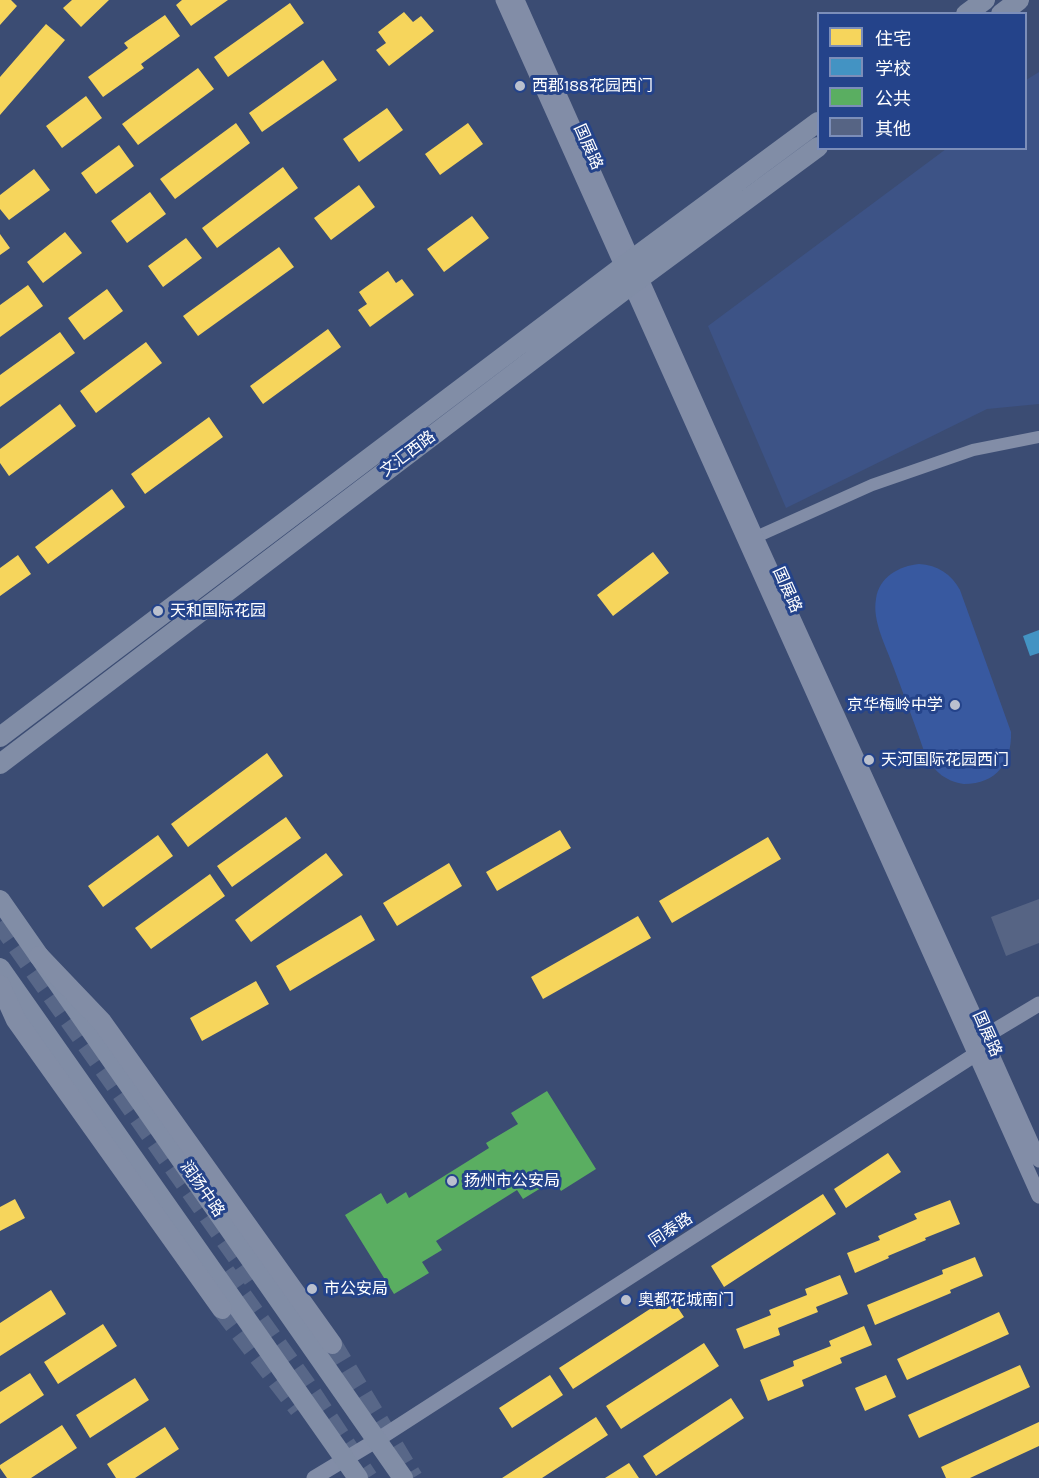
<!DOCTYPE html>
<html>
<head>
<meta charset="utf-8">
<style>
	body { margin:0 }
	#map { position:relative; width:1039px; height:1478px; overflow:hidden; background:#3b4c73; font-family:Karla,"Noto Sans SC",sans-serif }
	canvas { display:block }
	.legend { position:absolute; left:817px; top:12px; width:210px; height:138px; box-sizing:border-box; background:#24438a; border:2px solid #7c8eb9; margin:0; padding:8px 10px; list-style:none; font-size:18px; color:#fff }
	.legend li { display:flex; align-items:center; gap:12px; height:30px }
	.legend b { width:30px; border:2px solid #7c8eb9 }
</style>
</head>
<body>
<div id="map">
<canvas width="1039" height="1478"></canvas>
<ul class="legend">
<li><b style="height:16px;background:#f6d55c"></b>住宅</li>
<li><b style="height:16px;background:#4393c3"></b>学校</li>
<li><b style="height:16px;background:#5aae61"></b>公共</li>
<li><b style="height:16px;background:#566484"></b>其他</li>
</ul>
</div>
<script>
const c = document.querySelector('canvas').getContext('2d');
c.lineJoin = 'round';
function paint(path, color) { c.fillStyle = color; c.fill(path, 'evenodd'); }
function stroke(path, color, width, dash) { c.strokeStyle = color; c.lineWidth = width; c.lineCap = dash ? 'butt' : 'round'; c.setLineDash(dash || []); c.stroke(path); }
function drawText(font, color, halo, rows, align = 'center') {
  c.font = font + ' Karla,"Noto Sans SC",sans-serif'; c.lineWidth = 6; c.setLineDash([]); c.textBaseline = 'middle'; c.strokeStyle = halo; c.fillStyle = color; for (const [text, x, y, turn = 0] of rows) {
    c.save(); c.translate(x, y); c.rotate((+turn || 0) * Math.PI / 180); c.textAlign = isNaN(turn) ? turn : align; if (halo) c.strokeText(text, 0, 0); c.fillText(text, 0, 0); c.restore();
  }
}
paint(new Path2D(`
	M919,564C938,565 951,574 960,590L1011,732C1012,762 997,784 964,784C956,783 945,779 939,773C933,768 929,760 925,754C915,725 904,695 893,666C886,646 872,621 876,599C879,577 899,566 919,564Z`), '#3859a0');
paint(new Path2D(`
	M1039,72V404L987,409L786,508L708,326L946,149L1026,148V80Z`), '#3d5386');
paint(new Path2D(`
	M0,0H11L17,6L0,25Z
	M72,0H109L81,27L63,8Z
	M182,0H228L191,26L176,5Z
	M290,3L304,23L228,77L214,57Z
	M404,12L413,22L421,16L434,31L389,66L376,50L386,43L378,32Z
	M165,15L180,36L141,64L144,68L103,97L88,77L128,48L124,43Z
	M46,24L65,40L0,115V77Z
	M323,60L337,80L262,132L249,113Z
	M198,68L214,89L138,145L122,124Z
	M86,96L102,118L62,148L46,126Z
	M387,108L403,130L359,162L343,139Z
	M236,123L250,143L175,199L160,179Z
	M468,123L483,144L440,175L425,154Z
	M119,145L134,166L96,194L81,173Z
	M283,167L298,188L217,248L202,228Z
	M34,169L50,190L9,220L0,209V195Z
	M359,185L375,207L331,240L314,218Z
	M150,192L166,214L127,243L111,221Z
	M472,216L489,238L444,272L427,249Z
	M65,232L82,253L43,283L27,262Z
	M0,234L10,248L0,255Z
	M186,238L202,258L163,287L148,266Z
	M279,247L294,267L198,336L183,316Z
	M388,271L396,283L402,279L414,295L370,327L358,310L367,304L359,292Z
	M28,285L43,306L0,337V305Z
	M107,289L123,311L84,340L68,318Z
	M328,329L341,347L263,404L250,386Z
	M60,332L75,353L0,407V375Z
	M146,342L162,363L96,413L80,391Z
	M60,404L76,426L9,476L0,463V449Z
	M209,417L223,437L145,494L131,474Z
	M112,489L125,507L48,564L35,547Z
	M653,552L669,573L613,616L597,595Z
	M18,555L31,574L0,596V568Z
	M267,753L283,776L188,847L171,824Z
	M286,817L301,838L232,887L217,866Z
	M560,830L571,848L497,891L486,872Z
	M158,835L173,856L103,907L88,886Z
	M768,837L781,859L672,923L659,901Z
	M326,853L343,875L251,942L235,920Z
	M449,863L462,886L397,926L383,903Z
	M210,874L225,896L151,949L135,928Z
	M361,915L375,940L290,991L276,966Z
	M638,916L651,938L543,999L531,977Z
	M256,981L269,1004L202,1041L190,1018Z
	M888,1153L901,1172L846,1208L834,1189Z
	M823,1194L836,1214L724,1287L711,1266Z
	M15,1199L25,1218L0,1231V1207Z
	M950,1200L960,1224L925,1238L926,1240L888,1256L889,1258L855,1273L847,1253L880,1240L878,1236L917,1219L914,1214Z
	M975,1257L983,1276L950,1290L951,1293L875,1325L867,1305L943,1274L942,1270Z
	M840,1275L848,1294L816,1307L818,1312L778,1328L780,1335L744,1349L736,1329L771,1315L769,1310L807,1295L805,1289Z
	M51,1290L66,1314L0,1356V1323Z
	M670,1296L684,1317L573,1389L559,1368Z
	M999,1312L1009,1334L907,1380L897,1359Z
	M103,1324L117,1346L58,1384L44,1362Z
	M864,1326L872,1345L840,1358L842,1363L802,1380L804,1386L768,1401L760,1380L794,1366L793,1361L831,1346L829,1341Z
	M704,1343L719,1366L621,1429L606,1406Z
	M1020,1365L1030,1387L919,1438L908,1415Z
	M30,1373L44,1395L0,1424V1392Z
	M550,1375L563,1395L512,1428L499,1408Z
	M886,1375L896,1397L865,1411L855,1388Z
	M135,1378L149,1400L90,1438L76,1415Z
	M731,1398L744,1418L656,1476L643,1456Z
	M596,1417L608,1435L542,1478H502Z
	M1039,1422V1446L970,1478H946L941,1467Z
	M62,1425L77,1448L31,1478H7L0,1468V1465Z
	M165,1427L179,1449L135,1478H116L107,1464Z
	M629,1463L639,1478H605Z`), '#f6d55c');
paint(new Path2D(`
	M1039,630V653L1030,656L1023,636Z`), '#4393c3');
paint(new Path2D(`
	M547,1091L596,1169L561,1191L554,1180L523,1199L517,1190L436,1241L442,1250L422,1262L429,1273L394,1294L345,1215L381,1193L387,1204L406,1192L409,1198L489,1148L486,1143L518,1124L511,1113Z`), '#5aae61');
paint(new Path2D(`
	M1039,899V943L1006,956L991,917Z`), '#566484');
stroke(new Path2D(`
	M0,922L253,1279
	M225,1272L306,1385L368,1478
	M222,1309L299,1409
	M332,1344L413,1478`), '#586788', 20, [20, 10]);
stroke(new Path2D(`
	M756,537L872,485L973,450L1039,437`), '#828da7', 12);
stroke(new Path2D(`
	M503,0L1039,1196
	M517,0L756,537L984,1037L1039,1160
	M314,1478L377,1440L976,1054L984,1037L1039,1004`), '#828da7', 15);
stroke(new Path2D(`
	M966,14L985,0
	M1001,14L1019,0
	M0,737L622,267L818,122
	M0,764L631,285L818,147
	M0,900L403,1478
	M0,968L358,1478`), '#818da6', 20);
stroke(new Path2D(`
	M39,956L102,1022L332,1344
	M0,985L16,1020L222,1309`), '#828da6', 20);
for (const [x, y, r, color] of [
	[520,86,6,"#bac0ce"],
	[158,611,6,"#bac0ce"],
	[955,705,6,"#bac0ce"],
	[869,760,6,"#bac0ce"],
	[452,1181,6,"#bac0ce"],
	[312,1289,6,"#bac0ce"],
	[626,1300,6,"#bac0ce"]
]) { const dot = new Path2D(); dot.arc(x, y, r, 0, 2 * Math.PI); c.fillStyle = color; c.fill(dot); stroke(dot, '#24438a', 2); }
drawText('16px', '#fff', '#24438a', [
	["西郡188花园西门",532,86],
	["天和国际花园",170,611],
	["京华梅岭中学",943,705,"right"],
	["天河国际花园西门",881,760],
	["扬州市公安局",464,1181],
	["市公安局",324,1289],
	["奥都花城南门",638,1300]
], 'left');
drawText('16px', '#fff', '#24438a', [
	["国展路",588,147,66],
	["文汇西路",408,454,-37],
	["国展路",787,590,66],
	["国展路",987,1034,66],
	["润扬中路",202,1189,55],
	["同泰路",671,1230,-33]
]);
</script>
</body>
</html>
